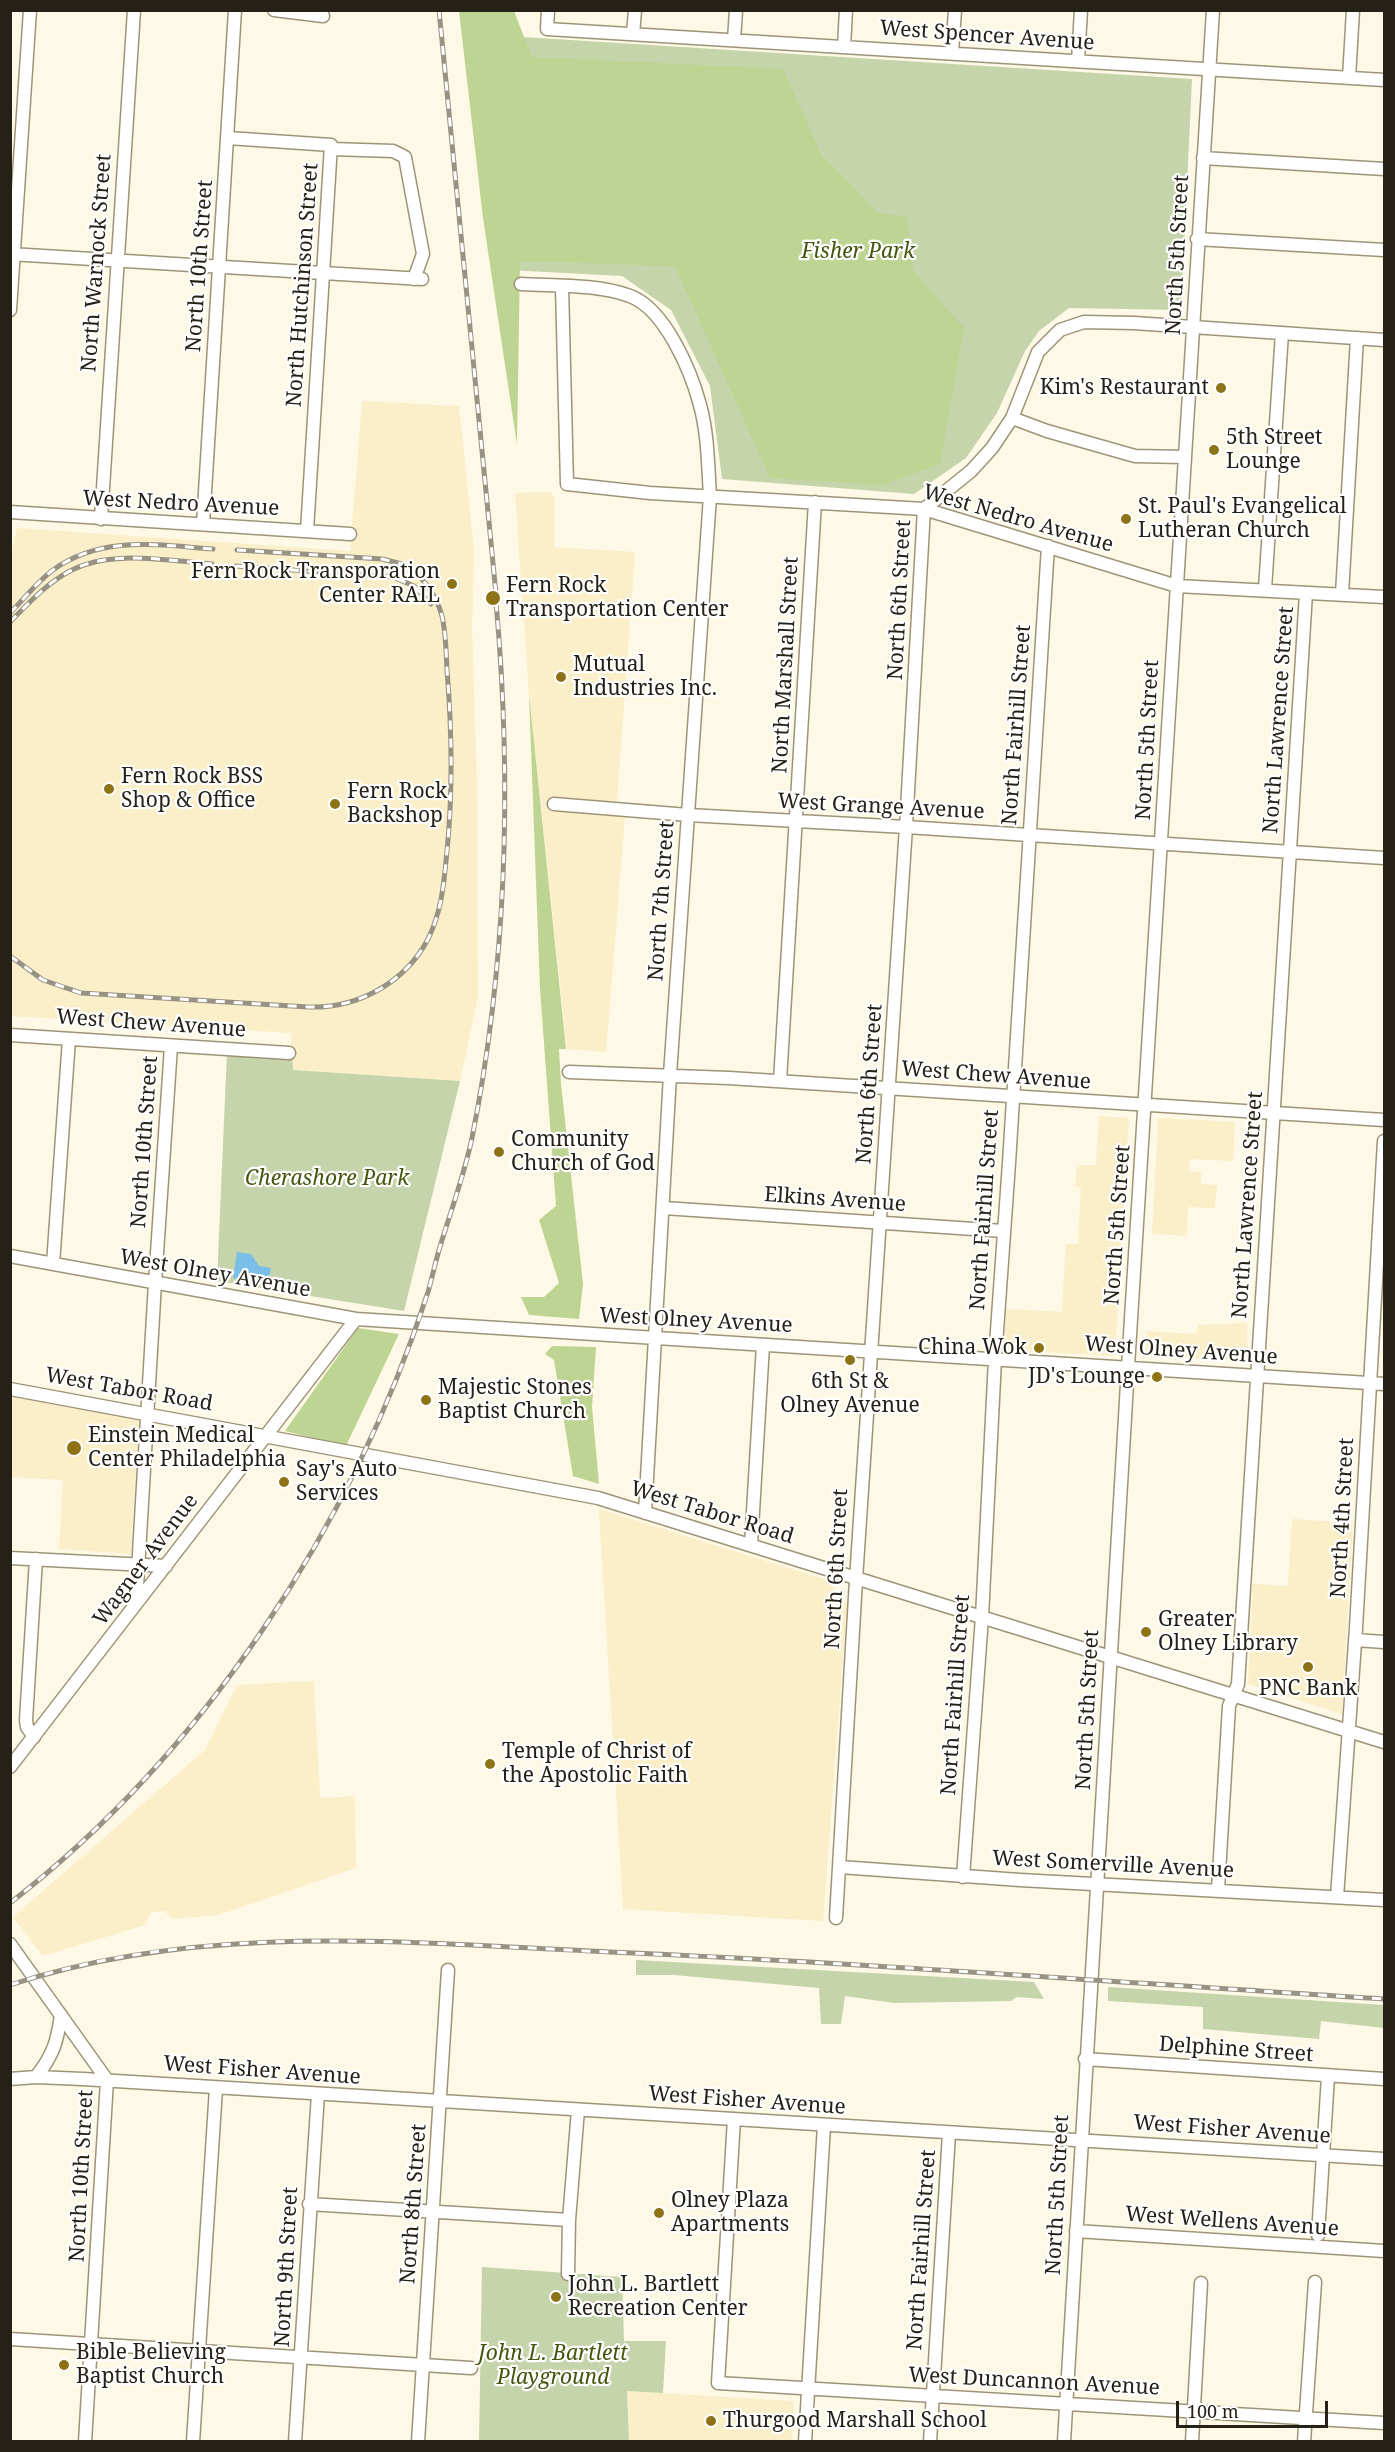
<!DOCTYPE html>
<html>
<head>
<meta charset="utf-8">
<style>
	body { margin:0 }
	#map { position:relative; width:1395px; height:2452px; overflow:hidden; background:#fef8e6; font-family:"Noto Serif",serif }
	canvas { display:block }
	.frame { position:absolute; inset:0; border:12px solid #252116; pointer-events:none }
	.scale { position:absolute; left:1176px; top:2401px; width:152px; height:27px; box-sizing:border-box; border:3px solid #252116; border-top:0; padding-left:8px; font-size:18px; line-height:21px; white-space:nowrap; color:#252116; -webkit-text-stroke:4px #fff; paint-order:stroke }
</style>
</head>
<body>
<div id="map">
<canvas width="1395" height="2452"></canvas>
<div class="frame"></div>
<div class="scale">100 m</div>
</div>
<script>
const c = document.querySelector('canvas').getContext('2d');
c.lineJoin = 'round';
function paint(path, color) { c.fillStyle = color; c.fill(path, 'evenodd'); }
function stroke(path, color, width, dash) { c.strokeStyle = color; c.lineWidth = width; c.lineCap = dash ? 'butt' : 'round'; c.setLineDash(dash || []); c.stroke(path); }
function drawText(font, color, halo, rows, align = 'center') {
  c.font = font + ' "Noto Serif",serif'; c.lineWidth = 4.5; c.setLineDash([]); c.textBaseline = 'middle'; c.strokeStyle = halo; c.fillStyle = color; for (const [text, x, y, turn = 0] of rows) {
    c.save(); c.translate(x, y); c.rotate((+turn || 0) * Math.PI / 180); c.textAlign = isNaN(turn) ? turn : align; if (halo) c.strokeText(text, 0, 0); c.fillText(text, 0, 0); c.restore();
  }
}
paint(new Path2D(`
	M362,401L459,406L474,549L472,629L477,782L478,997L460,1081L292,1070L291,1033L11,1016L10,558L17,528L350,551Z
	M550,492L555,498L554,547L635,552L616,815L625,817L606,1052L567,1049L529,694L515,493Z
	M1099,1116L1129,1118L1115,1356L1004,1350L1006,1309L1062,1312L1066,1244H1078L1081,1187H1075L1077,1165H1096Z
	M1158,1118L1235,1122L1233,1161L1190,1159L1189,1171L1201,1172V1184L1217,1185L1215,1208L1188,1207L1187,1236L1152,1234Z
	M1247,1323V1360L1146,1356L1147,1331L1196,1334L1199,1325Z
	M11,1397L139,1419L131,1554L59,1549L63,1480L11,1477Z
	M599,1509L827,1580L847,1604L823,1921L623,1909Z
	M1292,1519L1353,1523L1342,1714L1248,1684L1253,1584L1288,1586Z
	M314,1681L320,1798L355,1796L356,1868L218,1915L172,1919L165,1911L151,1912L145,1925L43,1956L13,1917L205,1750L237,1685Z
	M627,2391L794,2401L792,2441H629Z`), '#faefc8');
paint(new Path2D(`
	M475,34L1192,79L1181,310L1069,308L1039,331L1025,351L997,413L966,458L914,494L722,479L710,386L671,310L622,276L508,270Z
	M227,1052L292,1055L293,1070L460,1081L404,1311L217,1281Z
	M636,1960L1034,1982L1044,1999L1017,1997L1011,2001L894,2003L845,1996L841,2024H821L819,1988L674,1975H636Z
	M1108,1987L1384,2005V2028L1321,2021L1319,2039L1203,2029V2007L1108,2001Z
	M482,2267L622,2277L624,2341H666L663,2393L627,2391L629,2441L479,2442Z`), '#c5d4aa');
paint(new Path2D(`
	M459,11H514L532,57L783,69L822,156L878,213L907,217L913,271L964,328L940,464L882,485L770,478L675,266L520,261L517,445L483,218Z
	M529,694L566,1049H559L561,1084L583,1284L579,1319L529,1315L521,1297H544L559,1283L539,1220L556,1206L540,989Z
	M358,1328L399,1334L346,1446L285,1431Z
	M552,1346L596,1347L592,1407L599,1484L573,1476L554,1360L545,1354Z`), '#bed492');
paint(new Path2D(`
	M237,1252L251,1254L259,1266L271,1268L268,1284L233,1278Z`), '#79bfe7');
const minor = new Path2D(`
	M274,10L323,16
	M548,10L547,29L1384,80
	M633,34L635,10
	M734,40L736,10
	M844,47L846,10
	M952,53L955,10
	M1078,61L1081,10
	M1349,78L1353,10
	M228,138L331,145L307,531
	M331,149L393,151L405,157L423,254L414,279
	M1203,158L1384,169
	M1197,239L1384,250
	M10,254L422,279
	M521,284C556,286 597,284 630,296C665,309 691,371 700,405C708,434 708,466 710,496L670,1075L645,1513
	M562,287L567,484L650,493L924,509L1177,586L1384,597
	M10,310L30,10
	M1012,418L1047,431L1135,456L1185,457
	M10,512L350,534
	M101,519L134,10
	M203,524L235,10
	M1265,589L1282,333
	M1342,594L1357,338
	M554,804L688,815L906,827L1384,858
	M10,1035L289,1053
	M569,1072L729,1078L1384,1120
	M780,1081L815,502
	M664,1208L1003,1231
	M10,1256L356,1319L1384,1384
	M53,1264L69,1039
	M10,1389L598,1498L1384,1742
	M751,1545L763,1345
	M10,1558L166,1566
	M136,1604L155,1283L171,1046
	M1355,1640L1384,1642
	M34,1737L27,1727L26,1720L36,1559
	M10,1767L356,1319
	M840,1867L1020,1880L1384,1900
	M963,1877L982,1617L995,1359L1009,1163L1048,546
	M1218,1890L1229,1706L1238,1684L1306,593
	M1337,1897L1356,1628L1384,1141
	M836,1918L856,1580L906,827L924,509L971,471L992,448L1012,418L1038,352L1060,330L1084,322L1134,323L1384,340
	M10,1944L107,2080L85,2442
	M1085,2059L1384,2079
	M36,2077C53,2055 57,2043 61,2015
	M10,2079L36,2077L83,2079L1384,2159
	M734,2119L718,2383L1384,2423
	M309,2204L569,2220
	M1076,2231L1384,2251
	M1318,2235L1328,2076
	M568,2274L569,2220L578,2110
	M10,2339L471,2368
	M193,2442L216,2088
	M295,2442L318,2094
	M418,2442L448,1970
	M805,2442L824,2125
	M930,2442L949,2133
	M1064,2442L1128,1367L1213,10
	M1192,2442L1201,2283
	M1304,2442L1315,2282`);
stroke(minor, '#9d9478', 15);
stroke(minor, '#fff', 12);
const rail = new Path2D(`
	M439,10L496,594
	M237,550L382,559L402,564
	M236,566L393,577L414,586L431,604
	M10,613C24,599 37,582 53,570C102,535 157,545 213,549
	M10,622C28,604 47,583 70,571C110,549 168,561 212,564
	M10,956L43,980L81,993L308,1007C357,1009 405,983 428,939C442,911 444,882 447,851C453,791 452,731 447,670C446,652 446,633 442,616C437,598 427,582 413,571
	M10,1903C204,1753 353,1524 428,1292C432,1278 435,1264 439,1250C450,1213 464,1176 472,1138C507,963 512,780 496,602
	M10,1985C203,1921 410,1943 609,1952C868,1963 1126,1983 1384,1999`);
stroke(rail, '#979283', 5);
stroke(rail, '#fff', 3, [9]);
for (const [x, y, r, color] of [
	[1221,388,6,"#8e7216"],
	[1214,450,6,"#8e7216"],
	[1126,519,6,"#8e7216"],
	[452,584,6,"#8e7216"],
	[493,598,8,"#8e7216"],
	[561,677,6,"#8e7216"],
	[109,789,6,"#8e7216"],
	[335,804,6,"#8e7216"],
	[499,1152,6,"#8e7216"],
	[1039,1348,6,"#8e7216"],
	[850,1360,6,"#8e7216"],
	[1157,1377,6,"#8e7216"],
	[426,1400,6,"#8e7216"],
	[74,1448,8,"#8e7216"],
	[284,1482,6,"#8e7216"],
	[1146,1632,6,"#8e7216"],
	[1308,1667,6,"#8e7216"],
	[490,1764,6,"#8e7216"],
	[659,2213,6,"#8e7216"],
	[556,2297,6,"#8e7216"],
	[64,2365,6,"#8e7216"],
	[711,2421,6,"#8e7216"]
]) { const dot = new Path2D(); dot.arc(x, y, r, 0, 2 * Math.PI); c.fillStyle = color; c.fill(dot); stroke(dot, '#fff', 2); }
drawText('21px', '#252116', '#fff', [
	["West Spencer Avenue",987,36,4],
	["North 5th Street",1178,255,-87],
	["North Warnock Street",97,263,-86],
	["North 10th Street",200,266,-86],
	["North Hutchinson Street",303,285,-86],
	["West Nedro Avenue",181,504,3],
	["West Nedro Avenue",1018,519,16],
	["North 6th Street",900,600,-87],
	["North Marshall Street",786,665,-87],
	["North Lawrence Street",1279,720,-86],
	["North Fairhill Street",1017,725,-86],
	["North 5th Street",1148,740,-87],
	["West Grange Avenue",881,807,3],
	["North 7th Street",662,901,-86],
	["West Chew Avenue",151,1024,4],
	["West Chew Avenue",996,1076,4],
	["North 6th Street",870,1084,-86],
	["North 10th Street",145,1142,-86],
	["Elkins Avenue",835,1200,4],
	["North Lawrence Street",1248,1205,-86],
	["North Fairhill Street",985,1210,-86],
	["North 5th Street",1118,1225,-86],
	["West Olney Avenue",215,1274,10],
	["West Olney Avenue",696,1321,3],
	["West Olney Avenue",1181,1351,4],
	["West Tabor Road",129,1390,10],
	["West Tabor Road",712,1513,17],
	["North 4th Street",1343,1518,-87],
	["Wagner Avenue",146,1560,-53],
	["North 6th Street",837,1569,-87],
	["North Fairhill Street",956,1695,-86],
	["North 5th Street",1088,1710,-87],
	["West Somerville Avenue",1113,1865,3],
	["Delphine Street",1236,2050,4],
	["West Fisher Avenue",262,2071,4],
	["West Fisher Avenue",747,2101,4],
	["West Fisher Avenue",1232,2130,4],
	["North 10th Street",82,2176,-87],
	["North 5th Street",1058,2195,-87],
	["North 8th Street",414,2204,-86],
	["West Wellens Avenue",1232,2222,4],
	["North Fairhill Street",922,2250,-86],
	["North 9th Street",287,2267,-87],
	["West Duncannon Avenue",1034,2382,3]
]);
drawText('italic 21px', '#44560d', '#fff', [
	["Fisher Park",858,252],
	["Cherashore Park",327,1179],
	["John L. Bartlett",553,2354],
	["Playground",553,2378]
]);
drawText('21px', '#252116', '#fff', [
	["Kim's Restaurant",1209,388,"right"],
	["5th Street",1226,438],
	["Lounge",1226,462],
	["St. Paul's Evangelical",1138,507],
	["Lutheran Church",1138,531],
	["Fern Rock Transporation",440,572,"right"],
	["Center RAIL",440,596,"right"],
	["Fern Rock",506,586],
	["Transportation Center",506,610],
	["Mutual",573,665],
	["Industries Inc.",573,689],
	["Fern Rock BSS",121,777],
	["Shop & Office",121,801],
	["Fern Rock",347,792],
	["Backshop",347,816],
	["Community",511,1140],
	["Church of God",511,1164],
	["China Wok",1027,1348,"right"],
	["JD's Lounge",1145,1377,"right"],
	["6th St &",850,1382,"center"],
	["Olney Avenue",850,1406,"center"],
	["Majestic Stones",438,1388],
	["Baptist Church",438,1412],
	["Einstein Medical",88,1436],
	["Center Philadelphia",88,1460],
	["Say's Auto",296,1470],
	["Services",296,1494],
	["Greater",1158,1620],
	["Olney Library",1158,1644],
	["PNC Bank",1308,1689,"center"],
	["Temple of Christ of",502,1752],
	["the Apostolic Faith",502,1776],
	["Olney Plaza",671,2201],
	["Apartments",671,2225],
	["John L. Bartlett",568,2285],
	["Recreation Center",568,2309],
	["Bible Believing",76,2353],
	["Baptist Church",76,2377],
	["Thurgood Marshall School",723,2421]
], 'left');
</script>
</body>
</html>
